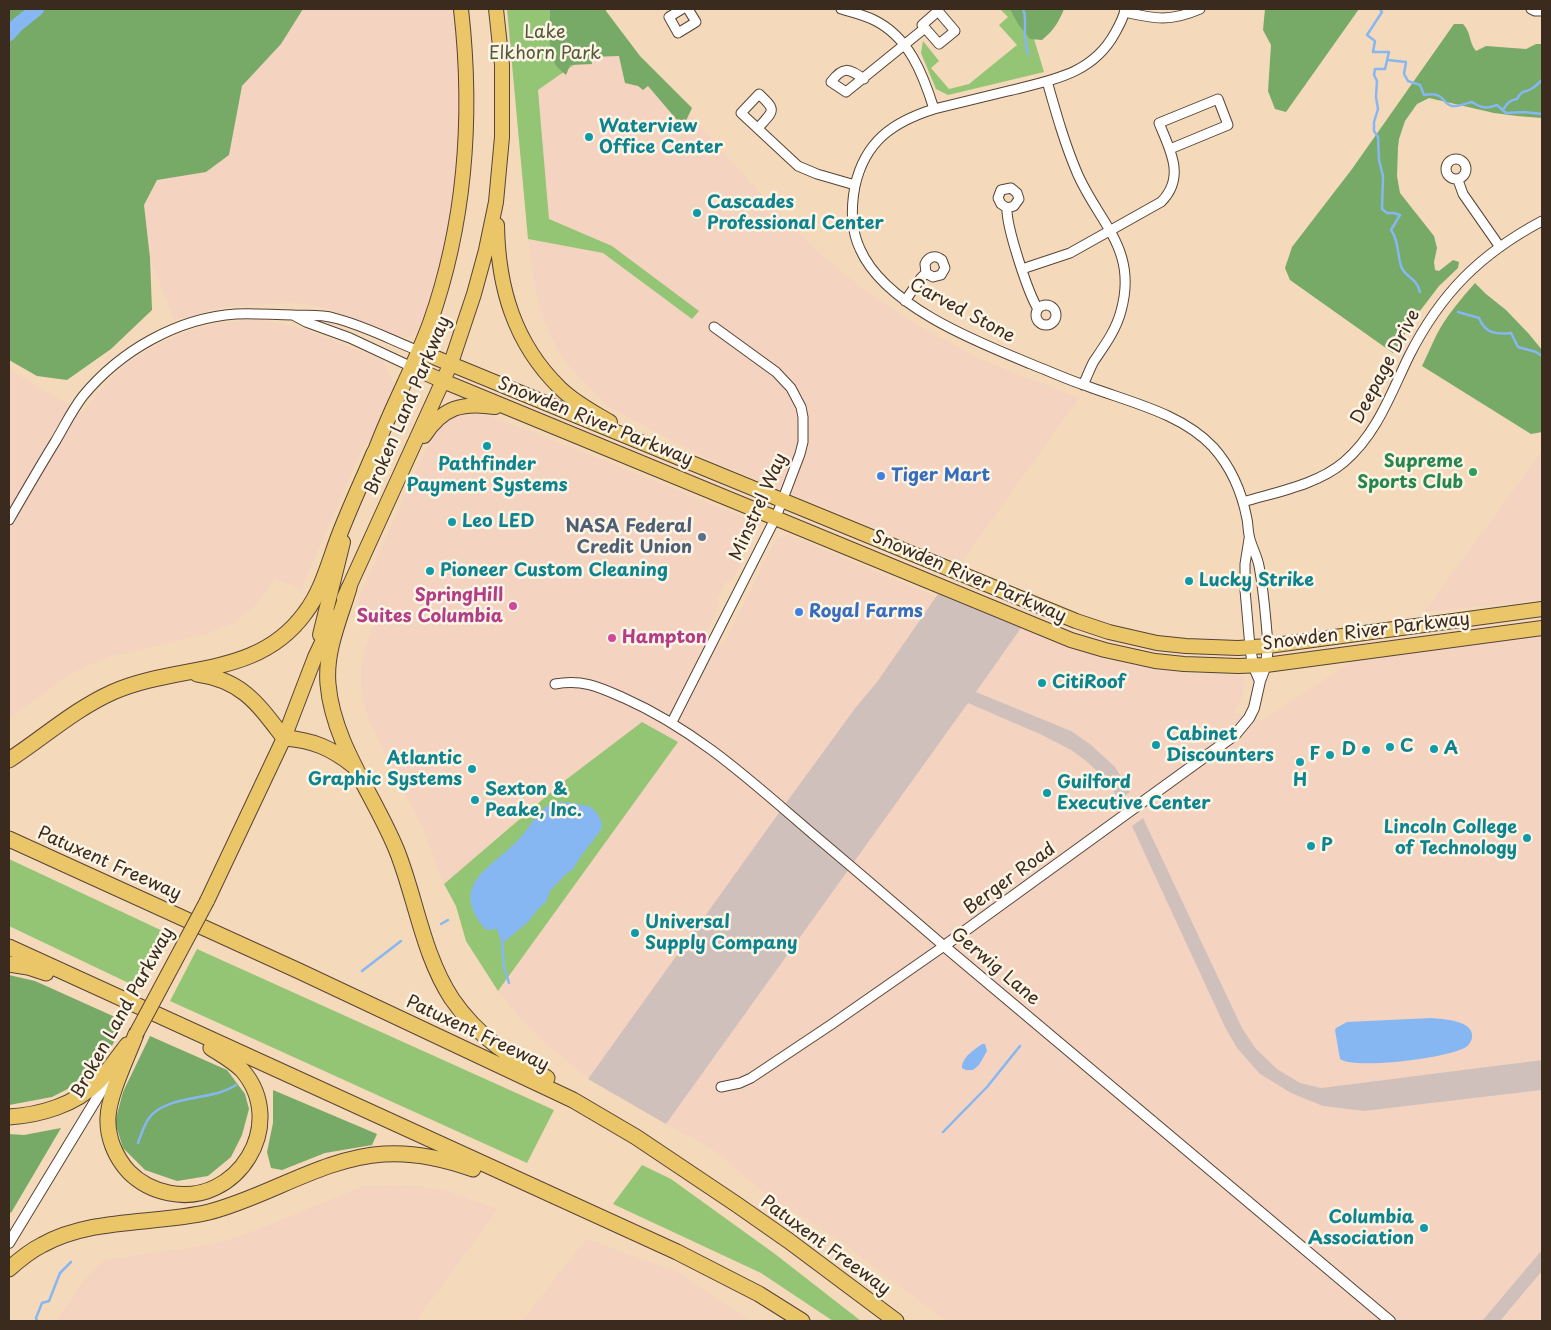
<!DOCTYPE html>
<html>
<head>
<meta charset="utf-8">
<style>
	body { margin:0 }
	#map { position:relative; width:1551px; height:1330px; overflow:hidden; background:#f4d9bb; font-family:"Playpen Sans",sans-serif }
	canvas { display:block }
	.frame { position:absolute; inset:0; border:10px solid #3b2a1e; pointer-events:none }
</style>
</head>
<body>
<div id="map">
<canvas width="1551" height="1330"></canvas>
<div class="frame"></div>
</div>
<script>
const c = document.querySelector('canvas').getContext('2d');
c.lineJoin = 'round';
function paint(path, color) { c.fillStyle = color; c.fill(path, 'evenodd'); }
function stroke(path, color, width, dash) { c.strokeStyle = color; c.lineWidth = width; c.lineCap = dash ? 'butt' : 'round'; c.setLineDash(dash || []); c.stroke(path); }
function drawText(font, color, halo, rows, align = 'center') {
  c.font = font + ' "Playpen Sans",sans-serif'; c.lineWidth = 5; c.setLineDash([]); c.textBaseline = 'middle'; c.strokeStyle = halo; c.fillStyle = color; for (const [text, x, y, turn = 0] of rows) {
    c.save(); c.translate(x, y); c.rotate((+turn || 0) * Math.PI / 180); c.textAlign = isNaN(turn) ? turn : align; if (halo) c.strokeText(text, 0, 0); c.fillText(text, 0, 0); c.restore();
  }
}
paint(new Path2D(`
	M303,9H454L457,35L461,96L458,170L452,213L444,250L420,328L413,335L406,337H400L322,307L297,303L258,304L217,308L174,320L150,258L144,205L157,180L206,172L229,155L242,86L281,44Z
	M618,34L756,189L820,254L861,287L917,325L978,358L1004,369L1079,398L961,563L712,461L629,418L607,405L587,386L570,367L556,346L543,319L535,289L528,239L603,253L692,319L612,246L549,219L538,90Z
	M258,319L304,329L383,361L395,387L373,438L363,446L301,589L275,578L267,591L254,607L234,623L205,634L115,655L91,664L69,675L9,718V370L83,413L96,395L119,371L131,361L161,343L176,336L206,326L219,323Z
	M472,414H483L495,418L590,455L747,519L753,537L732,580L726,582L717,598L719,605L705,635L723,645L776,539L789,535L936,597L877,682L856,707L791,796L588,1079L542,1040L518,1015L498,991L678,742L563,782L444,884L422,827L369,721L361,692V665L364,651L375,623L358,615L359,597L429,443L435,433L451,419L461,415Z
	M1542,451V600L1424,612Z
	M1021,628L1089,653L1122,662L1182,673L1239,674L1244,677L1245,681L1241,700L1234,713L1262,721L1356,659L1542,635V1060L1321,1088L1300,1083L1277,1069L1256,1049L1242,1028L1143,818L1132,826L1260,1074L1291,1093L1323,1106L1364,1111L1542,1090V1250L1482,1321H946L841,1242L758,1188L711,1148L666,1124L968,703L1042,735L1071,750L1085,760L1097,771L1108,783L1119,799L1115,767L1090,744L1071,731L976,692Z
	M400,1185L444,1190L498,1209L416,1321H56L83,1281L104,1260L203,1246L239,1237L362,1187Z
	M586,1239L680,1273L750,1321H522Z
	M1542,1271V1321H1500L1540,1274Z`), '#f4d3c1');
paint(new Path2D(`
	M938,594L1021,628L976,692L1071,731L1090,744L1115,767L1130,792L1119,800L1108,783L1097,771L1085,760L1071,750L1042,735L968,703L666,1124L588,1079L791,796L856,707L877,682Z
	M1143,818L1242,1028L1256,1049L1277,1069L1300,1083L1321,1088L1542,1060V1090L1364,1111L1323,1106L1291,1093L1260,1074L1237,1048L1225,1027L1132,826Z
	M1542,1250V1271L1500,1321H1482Z`), '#d0c0bc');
paint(new Path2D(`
	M507,9H601L618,34L538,90L549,219L612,246L699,311L692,319L603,253L528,239Z
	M1000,9H1043L1031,29L1044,72L948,95L936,89L921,53L923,41L939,61L931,68L949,89L969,84L1017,45L999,25L1008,17Z
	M642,722L678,742L498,991L466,941L456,906L444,884L563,782Z
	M9,859L167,933L137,987L9,926Z
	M197,949L554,1110L527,1163L170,1001Z
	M642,1165L671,1179L775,1254L861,1321H833L761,1273L613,1204Z`), '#93c575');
paint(new Path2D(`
	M9,9H303L281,44L242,86L229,155L206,172L157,180L144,205L150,258L152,310L111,349L67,380L37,376L9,360Z
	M550,9H606V11L640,56L692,108L683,127L648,86L643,90L638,86L625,83L619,56L591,57L592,64L570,65L566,75L557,67L550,55Z
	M1010,9H1064C1059,22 1053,31 1042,40L1030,39L1018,24Z
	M1265,9H1359L1286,112L1275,109L1268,91L1271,45L1263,30Z
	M1454,24H1463C1472,34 1468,41 1476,51L1486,46L1526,49L1536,44H1542V118L1517,116L1494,113L1429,98L1417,104L1405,121L1399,139L1398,147L1397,176L1400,193L1434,236L1437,248L1434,262L1435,270L1439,271L1453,260L1459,262L1458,268L1439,286L1410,324L1401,342L1393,353L1290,280L1285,268L1292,247L1352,169Z
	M1475,283L1486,294L1506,310L1529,334L1542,350V432L1531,434L1422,366C1427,356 1432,344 1437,334C1447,315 1461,299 1475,283Z
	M9,975L35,981L124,1021L110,1050L85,1080L52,1097L9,1105Z
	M150,1036L227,1070L245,1094L249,1109L242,1135L231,1157L208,1176L177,1181L145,1170L123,1148L115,1122L123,1092Z
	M273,1090L377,1134L372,1145L325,1153L282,1170L271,1168L267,1152L273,1123Z
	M61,1128L11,1213L9,1211V1134L24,1135Z`), '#76aa66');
paint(new Path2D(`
	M553,802L574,803L591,807L596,812L601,820L602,827L598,834L581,856L573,869L565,875L550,891L546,902L538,909L528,922L504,942L501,941L497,929L486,930C447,884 491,869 519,839C531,826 537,811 553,802Z
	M1431,1018C1442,1019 1475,1020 1472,1038C1471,1042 1468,1046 1466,1047C1449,1058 1354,1070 1340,1059L1335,1030L1336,1028L1347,1022Z
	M982,1044H985L987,1051L979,1065L973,1070H966L962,1068C962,1057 974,1050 982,1044Z`), '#87b7f2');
stroke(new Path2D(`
	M1023,9C1027,18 1024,27 1025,37C1025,43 1027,48 1028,54
	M1380,9L1382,12L1367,35L1375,41L1373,52H1389L1385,69H1375L1374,75L1377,81L1376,97L1378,109L1374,122V131L1378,137L1379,160L1383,176L1382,209L1387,213H1394L1400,215L1391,230C1399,241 1397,253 1401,266C1405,278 1416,276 1420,292
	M1388,60L1406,62L1404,74L1408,81L1420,85L1424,95C1445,91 1442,104 1452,106C1458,107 1466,103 1472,102C1481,108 1487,109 1497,105L1506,113L1524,112L1542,114
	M1503,110C1507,103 1510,100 1517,99C1522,89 1525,93 1531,89C1535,87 1539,83 1542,80
	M1458,312L1479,318C1485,333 1496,335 1511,333L1518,347L1536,352L1542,356
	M441,924L448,920
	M502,942L504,967L509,983
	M362,971L401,941
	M943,1132L987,1087L1020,1046
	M138,1143C141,1135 144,1125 149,1118C163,1099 197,1099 218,1093C224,1091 230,1089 236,1085
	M37,1321L36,1318L42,1303L49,1301L60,1273L71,1262`), '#87b7f2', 2.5);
stroke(new Path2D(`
	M9,34L17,25L37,9`), '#87b7f2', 14);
const minor = new Path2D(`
	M682,9L669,17L678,33L696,22L688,9
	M841,9C852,12 864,15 874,20C909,37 923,74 934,109
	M1125,9C1124,17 1119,26 1115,33C1092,75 1051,80 1008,91C983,97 959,103 934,109C893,122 865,141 855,186C851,207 851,230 860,249C885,306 977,342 1031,364C1049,371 1068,380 1087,386C1129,402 1181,413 1213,447C1231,467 1242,493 1247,519C1248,524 1248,530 1249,535C1251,546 1257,555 1259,566C1264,592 1266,619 1268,646
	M1531,9L1535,11H1542
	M1125,12C1155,19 1170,22 1200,9
	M864,79C848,68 843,66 831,82L846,92L925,28L922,25L938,11L955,31L939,44L925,28
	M1047,81C1056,113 1065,145 1078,175C1100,224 1138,250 1121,311C1116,330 1105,345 1094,361C1090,368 1087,377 1083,385
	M758,128C774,110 777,111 759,94L741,113L798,166L817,174L855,185
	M1446 169a10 10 0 1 1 20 0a10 10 0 1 1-20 0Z
	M1458,180L1463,194L1500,247
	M1007,208L1001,204L998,198L1001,190L1011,188L1017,193L1019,199L1014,206L1007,208C1006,226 1028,293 1038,309
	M1022,269L1070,253L1161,202C1186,177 1170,150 1159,123L1218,99L1228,125L1170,149
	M905,301L921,278L926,273L933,277L941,275L945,268L942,260C935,254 928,257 925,264L926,273
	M1036 315a10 10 0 1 1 20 0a10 10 0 1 1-20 0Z
	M293,315L306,322L350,338L412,367
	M1243,502C1276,492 1317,485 1344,462C1377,434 1391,393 1409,356C1441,293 1480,254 1542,221
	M9,520C24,494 39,468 55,442C64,427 72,410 83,396C120,351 177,318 236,314C255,313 274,315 293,315C307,316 320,314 334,318C363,325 391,340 419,351
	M1249,539L1245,564V590L1250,647
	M555,684C583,679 599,687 624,698C698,731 753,783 814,835C858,872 901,909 944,946L832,1024L751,1078L740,1083L721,1087
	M672,722L776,517L800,454L803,442V417L801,407L791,388L776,372L714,327`);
const tertiary = new Path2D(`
	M1268,646L1266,665L1260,681L1254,708L1249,718L1235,735L944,946L1390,1321
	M1250,647L1253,665L1260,681
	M9,1243L111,1075`);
const primary = new Path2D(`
	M497,225C498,287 514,343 560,388C574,402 593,412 610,422
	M419,351L1076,621L1109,632L1157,643L1186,646L1238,648L1268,646L1542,609
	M412,367L443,381L1071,640L1105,650L1155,661L1184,664L1238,666L1266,665L1542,628
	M424,436C443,407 462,402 495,407
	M371,462C387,414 413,370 430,323C466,221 473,115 461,9
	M344,598L451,363L474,294L486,250L496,202L502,137V65L496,9
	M320,635L343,542
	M207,901L284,738L315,657L334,617`);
const motorway = new Path2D(`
	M349,588C340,618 325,651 328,684C333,744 375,796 397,851C416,899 423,955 452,999C479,1038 508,1055 547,1078
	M197,674C242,680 258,704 284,738C313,740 331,748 354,766
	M9,760C44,737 75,709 113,692C179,663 257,679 305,613C321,592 328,566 337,541C348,511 362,482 374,453
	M9,839L299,971L573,1100L636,1137L736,1204L789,1241L896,1321
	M9,947L677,1252L759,1294L802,1321
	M9,964L28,967L46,973
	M136,1034C128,1056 109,1094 108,1117C107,1137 115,1157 129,1172C140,1183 154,1190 169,1193C237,1207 289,1124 242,1070C233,1061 222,1055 211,1048
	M9,1117C40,1115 75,1105 98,1082C109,1070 118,1057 127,1045
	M9,1269C19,1260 30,1251 42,1245C93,1217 154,1225 209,1212C268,1197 322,1158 384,1154C414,1152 445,1159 473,1169`);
stroke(minor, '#574436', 11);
stroke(tertiary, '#574436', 12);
stroke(primary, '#574436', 16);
stroke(motorway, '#574436', 17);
stroke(minor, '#fff', 9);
stroke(tertiary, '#fff', 10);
stroke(primary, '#eac669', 14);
stroke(motorway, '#eac669', 15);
const primaryBridge = new Path2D(`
	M136,1034L207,901`);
stroke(primaryBridge, '#574436', 16, []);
stroke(primaryBridge, '#eac669', 14);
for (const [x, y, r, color] of [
	[589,137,5,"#0f9aa8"],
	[697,213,5,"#0f9aa8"],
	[487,446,5,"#0f9aa8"],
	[1473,472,5,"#2e9e5b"],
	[881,476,5,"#3f7fe0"],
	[452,522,5,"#0f9aa8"],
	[702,537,5,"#5c6f8a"],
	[430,571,5,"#0f9aa8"],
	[1189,581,5,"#0f9aa8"],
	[513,606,5,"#d1479c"],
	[799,612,5,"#3f7fe0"],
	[612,638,5,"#d1479c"],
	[1042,683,5,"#0f9aa8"],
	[1156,745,5,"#0f9aa8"],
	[1390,747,5,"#0f9aa8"],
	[1434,749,5,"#0f9aa8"],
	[1366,750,5,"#0f9aa8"],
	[1330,755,5,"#0f9aa8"],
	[1300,762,5,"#0f9aa8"],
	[472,769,5,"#0f9aa8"],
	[1047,793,5,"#0f9aa8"],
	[475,800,5,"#0f9aa8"],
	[1527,838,5,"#0f9aa8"],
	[1311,846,5,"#0f9aa8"],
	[635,933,5,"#0f9aa8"],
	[1424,1228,5,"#0f9aa8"]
]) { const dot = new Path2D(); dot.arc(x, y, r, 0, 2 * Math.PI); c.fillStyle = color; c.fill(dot); stroke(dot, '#fcf5e5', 2); }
drawText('18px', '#555838', '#fcf5e5', [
	["Lake",545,33],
	["Elkhorn Park",545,54]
]);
drawText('bold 18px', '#0d838f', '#fcf5e5', [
	["Waterview",599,127],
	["Office Center",599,148],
	["Cascades",707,203],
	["Professional Center",707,224],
	["Pathfinder",487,465,"center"],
	["Payment Systems",487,486,"center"],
	["Leo LED",462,522],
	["Pioneer Custom Cleaning",440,571],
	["Lucky Strike",1199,581],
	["CitiRoof",1052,683],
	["Cabinet",1166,735],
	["Discounters",1166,756],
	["C",1400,747],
	["A",1444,749],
	["D",1356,750,"right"],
	["F",1320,755,"right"],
	["Atlantic",462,759,"right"],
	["Graphic Systems",462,780,"right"],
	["H",1300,781,"center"],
	["Guilford",1057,783],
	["Executive Center",1057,804],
	["Sexton &",485,790],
	["Peake, Inc.",485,811],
	["Lincoln College",1517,828,"right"],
	["of Technology",1517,849,"right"],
	["P",1321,846],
	["Universal",645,923],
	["Supply Company",645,944],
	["Columbia",1414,1218,"right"],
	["Association",1414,1239,"right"]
], 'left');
drawText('18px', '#3b2a1e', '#fcf5e5', [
	["Carved Stone",962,311,28],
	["Deepage Drive",1386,367,-62],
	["Broken Land Parkway",408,406,-67],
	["Snowden River Parkway",595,422,22],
	["Minstrel Way",759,507,-66],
	["Snowden River Parkway",969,577,23],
	["Snowden River Parkway",1366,632,-7],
	["Patuxent Freeway",109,864,24],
	["Berger Road",1010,879,-36],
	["Gerwig Lane",995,967,40],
	["Broken Land Parkway",123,1013,-61],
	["Patuxent Freeway",477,1034,25],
	["Patuxent Freeway",825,1246,36]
]);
drawText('bold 18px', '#27864d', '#fcf5e5', [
	["Supreme",1463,462],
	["Sports Club",1463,483]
], 'right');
drawText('bold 18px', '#366cbe', '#fcf5e5', [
	["Tiger Mart",891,476],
	["Royal Farms",809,612]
], 'left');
drawText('bold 18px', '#4e5e75', '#fcf5e5', [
	["NASA Federal",692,527],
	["Credit Union",692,548]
], 'right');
drawText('bold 18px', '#b23c85', '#fcf5e5', [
	["SpringHill",503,596],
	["Suites Columbia",503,617],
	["Hampton",622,638,"left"]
], 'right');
</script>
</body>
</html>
